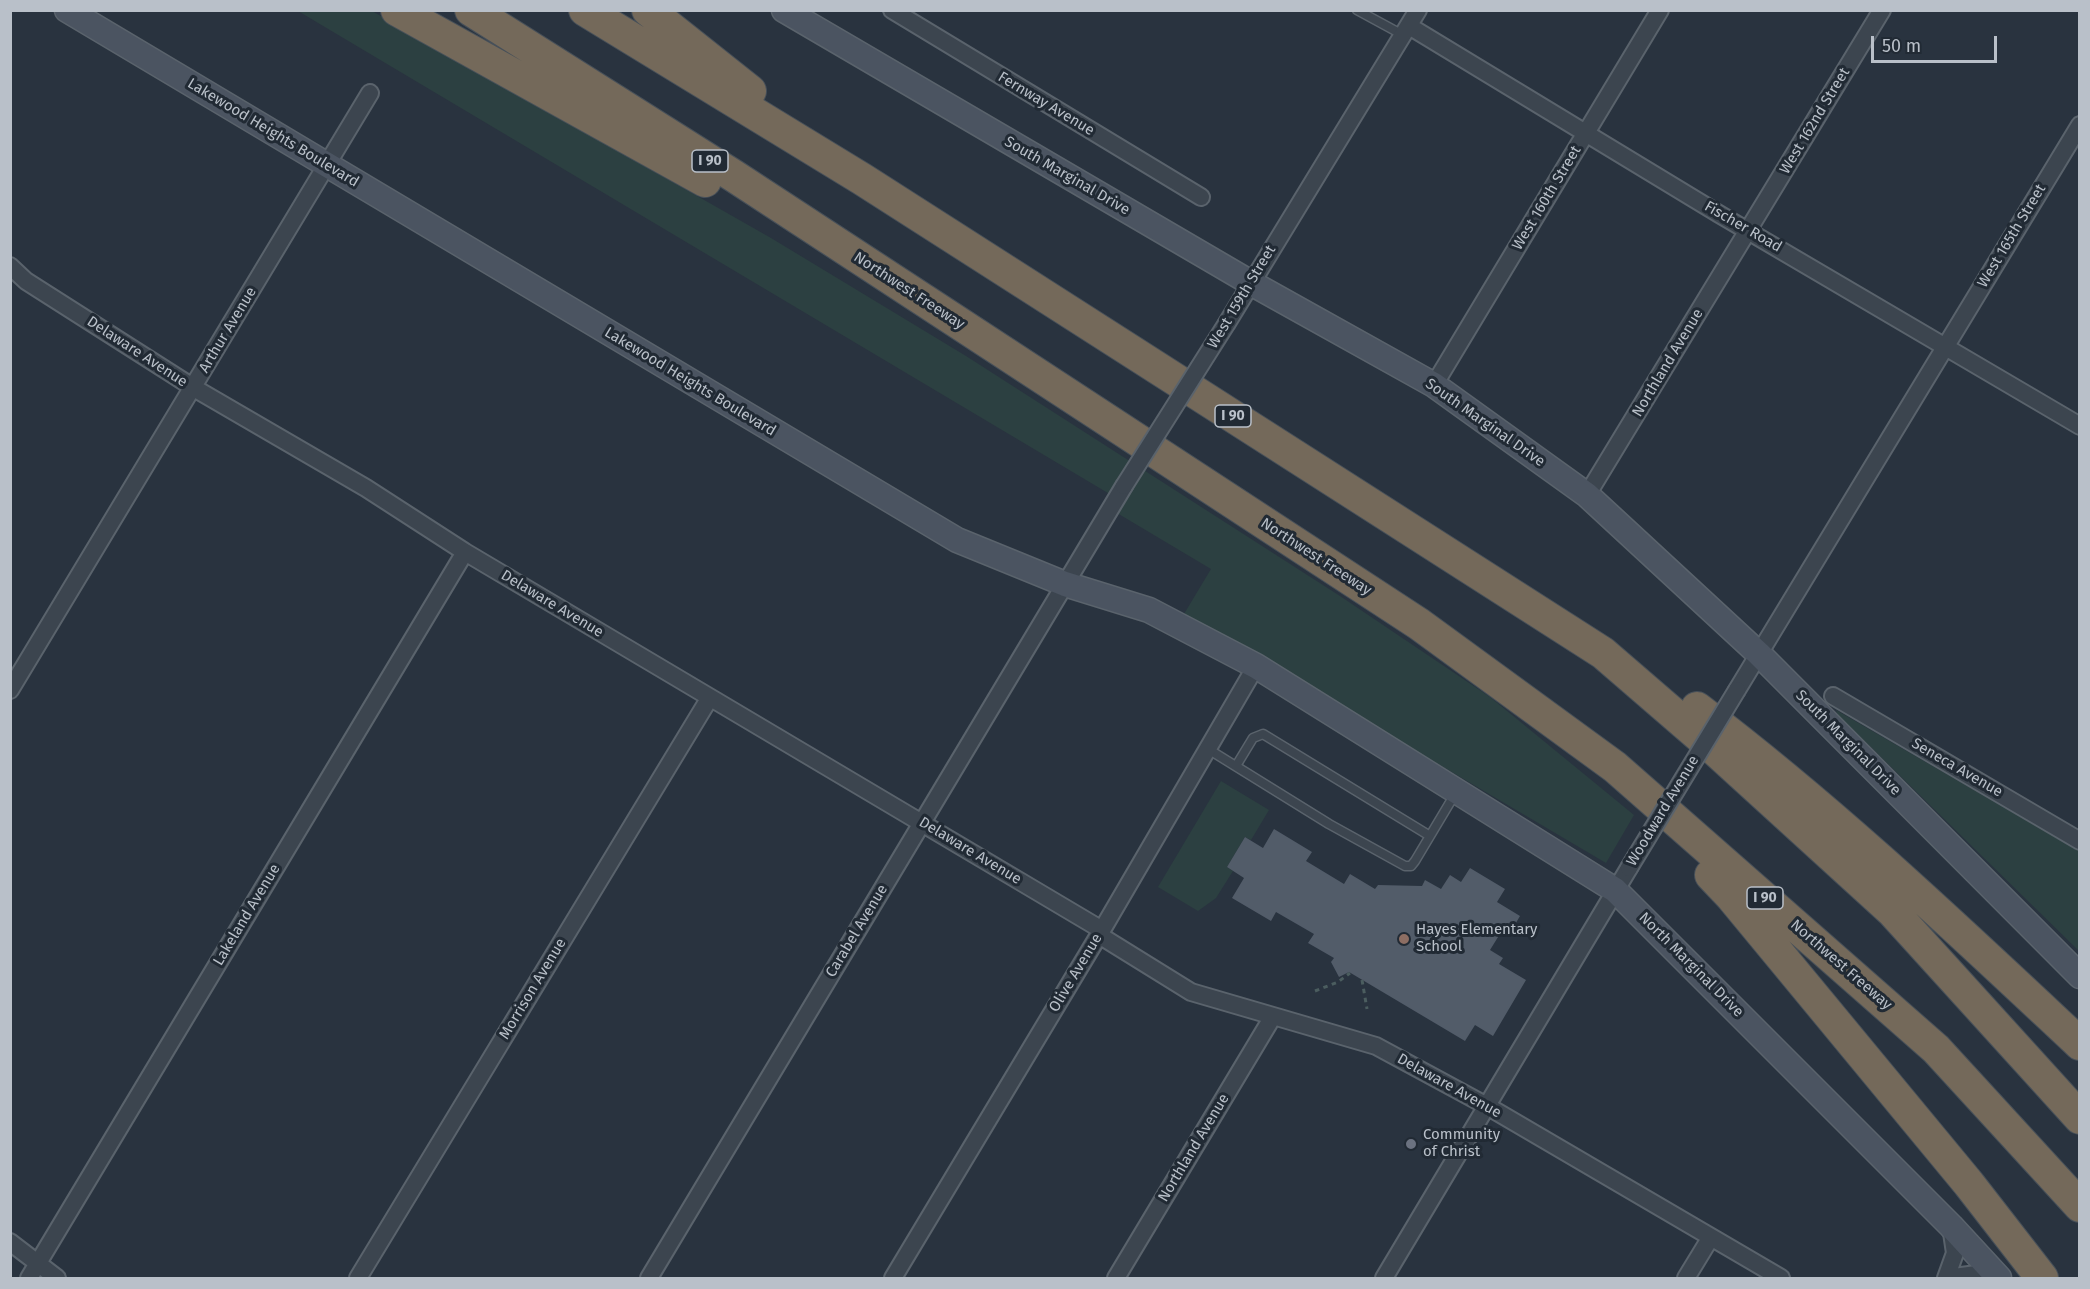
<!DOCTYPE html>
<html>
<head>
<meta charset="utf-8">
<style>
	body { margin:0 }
	#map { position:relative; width:2090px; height:1289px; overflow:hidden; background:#29333f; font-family:"Fira Sans",sans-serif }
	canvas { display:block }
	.frame { position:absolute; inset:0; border:12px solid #b9c0c9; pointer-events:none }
	.scale { position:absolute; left:1871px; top:36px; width:126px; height:27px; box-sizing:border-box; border:3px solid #b9c0c9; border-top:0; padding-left:8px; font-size:18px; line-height:21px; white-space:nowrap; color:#b9c0c9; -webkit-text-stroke:4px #212a34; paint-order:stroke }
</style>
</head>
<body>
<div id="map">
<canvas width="2090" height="1289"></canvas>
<div class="frame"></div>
<div class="scale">50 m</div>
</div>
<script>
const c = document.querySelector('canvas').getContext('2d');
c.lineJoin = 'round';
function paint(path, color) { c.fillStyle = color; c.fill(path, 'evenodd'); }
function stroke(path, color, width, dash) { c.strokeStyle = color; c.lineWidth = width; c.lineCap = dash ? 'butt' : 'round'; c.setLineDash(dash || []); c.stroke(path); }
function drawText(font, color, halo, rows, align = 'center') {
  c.font = font + ' "Fira Sans",sans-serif'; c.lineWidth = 6; c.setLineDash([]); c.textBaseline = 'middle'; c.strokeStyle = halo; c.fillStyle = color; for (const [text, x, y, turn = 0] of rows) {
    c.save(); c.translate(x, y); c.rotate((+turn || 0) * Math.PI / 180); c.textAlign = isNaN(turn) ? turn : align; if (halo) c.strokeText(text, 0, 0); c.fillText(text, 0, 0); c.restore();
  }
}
paint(new Path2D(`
	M298,11H372L771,238L966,356L1340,596L1490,697L1634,815L1606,863L1184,614L1211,569L1117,513L1123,502Z
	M1836,710L2079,851V951L1838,715Z
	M1221,781L1269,810L1251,840L1245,837L1227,867L1233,871L1216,898L1198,911L1158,887Z`), '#2c4041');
paint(new Path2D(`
	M1274,829L1312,852L1306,861L1344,884L1350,874L1375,889L1378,885L1422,886L1425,880L1441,889L1450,875L1461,882L1470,868L1505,889L1497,902L1520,916L1510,933L1503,929L1490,950L1503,958L1499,964L1526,980L1493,1036L1475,1025L1465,1041L1349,972L1339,977L1331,962L1334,958L1308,943L1314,934L1276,912L1271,921L1232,898L1244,878L1227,867L1245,837L1263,848Z`), '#525c69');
const service = new Path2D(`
	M1357,10L1403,35
	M1208,749L1329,824L1405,866H1411L1415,861L1455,794
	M1236,766L1253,738L1263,734L1430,836`);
const minor = new Path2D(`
	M892,10L1201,197
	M1409,26L1719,214L2080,426
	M10,266L26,281L194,388L366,488L465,552L1102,930
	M1227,323L1418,10
	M1434,385L1660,10
	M1587,495L1882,10
	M10,690L370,93
	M1737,690L2080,125
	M1833,696L2080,841
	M1099,935L1191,992L1376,1046L1487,1106L1781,1278
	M1951,1226L1955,1253L1946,1278L1992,1272
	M10,1242L57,1278
	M29,1278L465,552
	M358,1278L709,699
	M649,1278L1124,486
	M893,1278L1102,930L1256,666
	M1116,1278L1272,1018
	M1384,1278L1629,868
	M1686,1278L1711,1237`);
const secondary = new Path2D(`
	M67,10L957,540L1065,584L1149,610L1256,666L1615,890L1951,1226L1999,1278
	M784,10L1251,283L1434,385L1587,495L1759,654L2080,976`);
const motorway = new Path2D(`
	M397,10L705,181
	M471,10L734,176L1419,624L1615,767L1936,1049L2080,1206
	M585,10L862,179L1603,653L1713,748L1893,912L2080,1118
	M648,10L750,91
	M1697,708C1832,810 1956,928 2080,1044
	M1711,875L1731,896L1969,1184L2042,1278`);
stroke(service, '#5a636c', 11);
stroke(minor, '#5a636c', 20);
stroke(secondary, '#5a636c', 27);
stroke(motorway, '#475059', 34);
stroke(new Path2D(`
	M1362,980L1367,1009
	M1315,991L1338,982L1350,973`), '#4b5d5f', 3, [4.5, 4.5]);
stroke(service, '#3c454f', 8);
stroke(minor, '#3c454f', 16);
stroke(secondary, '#4b5461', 24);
stroke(motorway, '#74695a', 32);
const minorBridge = new Path2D(`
	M1124,486L1227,323
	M1629,868L1737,690`);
stroke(minorBridge, '#5a636c', 20, []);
stroke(minorBridge, '#3c454f', 16);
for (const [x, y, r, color] of [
	[1404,939,6,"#8d6e63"],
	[1411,1144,6,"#6b7280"]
]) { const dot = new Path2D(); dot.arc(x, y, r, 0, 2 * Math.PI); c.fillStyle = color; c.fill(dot); stroke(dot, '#212a34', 2); }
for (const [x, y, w] of [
	[710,161,36],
	[1233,416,36],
	[1765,898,36]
]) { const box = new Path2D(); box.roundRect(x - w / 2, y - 11, w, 22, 4.5); c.fillStyle = '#212a34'; c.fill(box); stroke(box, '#b9c0c9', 1.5); }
drawText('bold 14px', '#b9c0c9', null, [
	["I 90",710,161],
	["I 90",1233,416],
	["I 90",1765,898]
]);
drawText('15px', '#b9c0c9', '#212a34', [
	["Fernway Avenue",1046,104,31],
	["West 162nd Street",1815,121,-59],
	["Lakewood Heights Boulevard",273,133,31],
	["South Marginal Drive",1067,176,30],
	["West 160th Street",1547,198,-59],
	["Fischer Road",1743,227,30],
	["West 165th Street",2012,236,-59],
	["Northwest Freeway",909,291,33],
	["West 159th Street",1242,297,-59],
	["Arthur Avenue",228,330,-59],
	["Delaware Avenue",137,352,33],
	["Northland Avenue",1668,363,-59],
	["Lakewood Heights Boulevard",690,382,31],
	["South Marginal Drive",1485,423,35],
	["Northwest Freeway",1316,557,33],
	["Delaware Avenue",552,604,31],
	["South Marginal Drive",1848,743,45],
	["Seneca Avenue",1957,768,30],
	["Woodward Avenue",1663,811,-59],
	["Delaware Avenue",970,851,31],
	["Lakeland Avenue",247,915,-59],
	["Carabel Avenue",857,931,-59],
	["North Marginal Drive",1691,965,45],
	["Northwest Freeway",1841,965,41],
	["Olive Avenue",1076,973,-59],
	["Morrison Avenue",533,989,-59],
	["Delaware Avenue",1449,1086,29],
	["Northland Avenue",1194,1148,-59]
]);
drawText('15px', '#b9c0c9', '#212a34', [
	["Hayes Elementary",1416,930],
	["School",1416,947],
	["Community",1423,1135],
	["of Christ",1423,1152]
], 'left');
</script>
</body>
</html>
